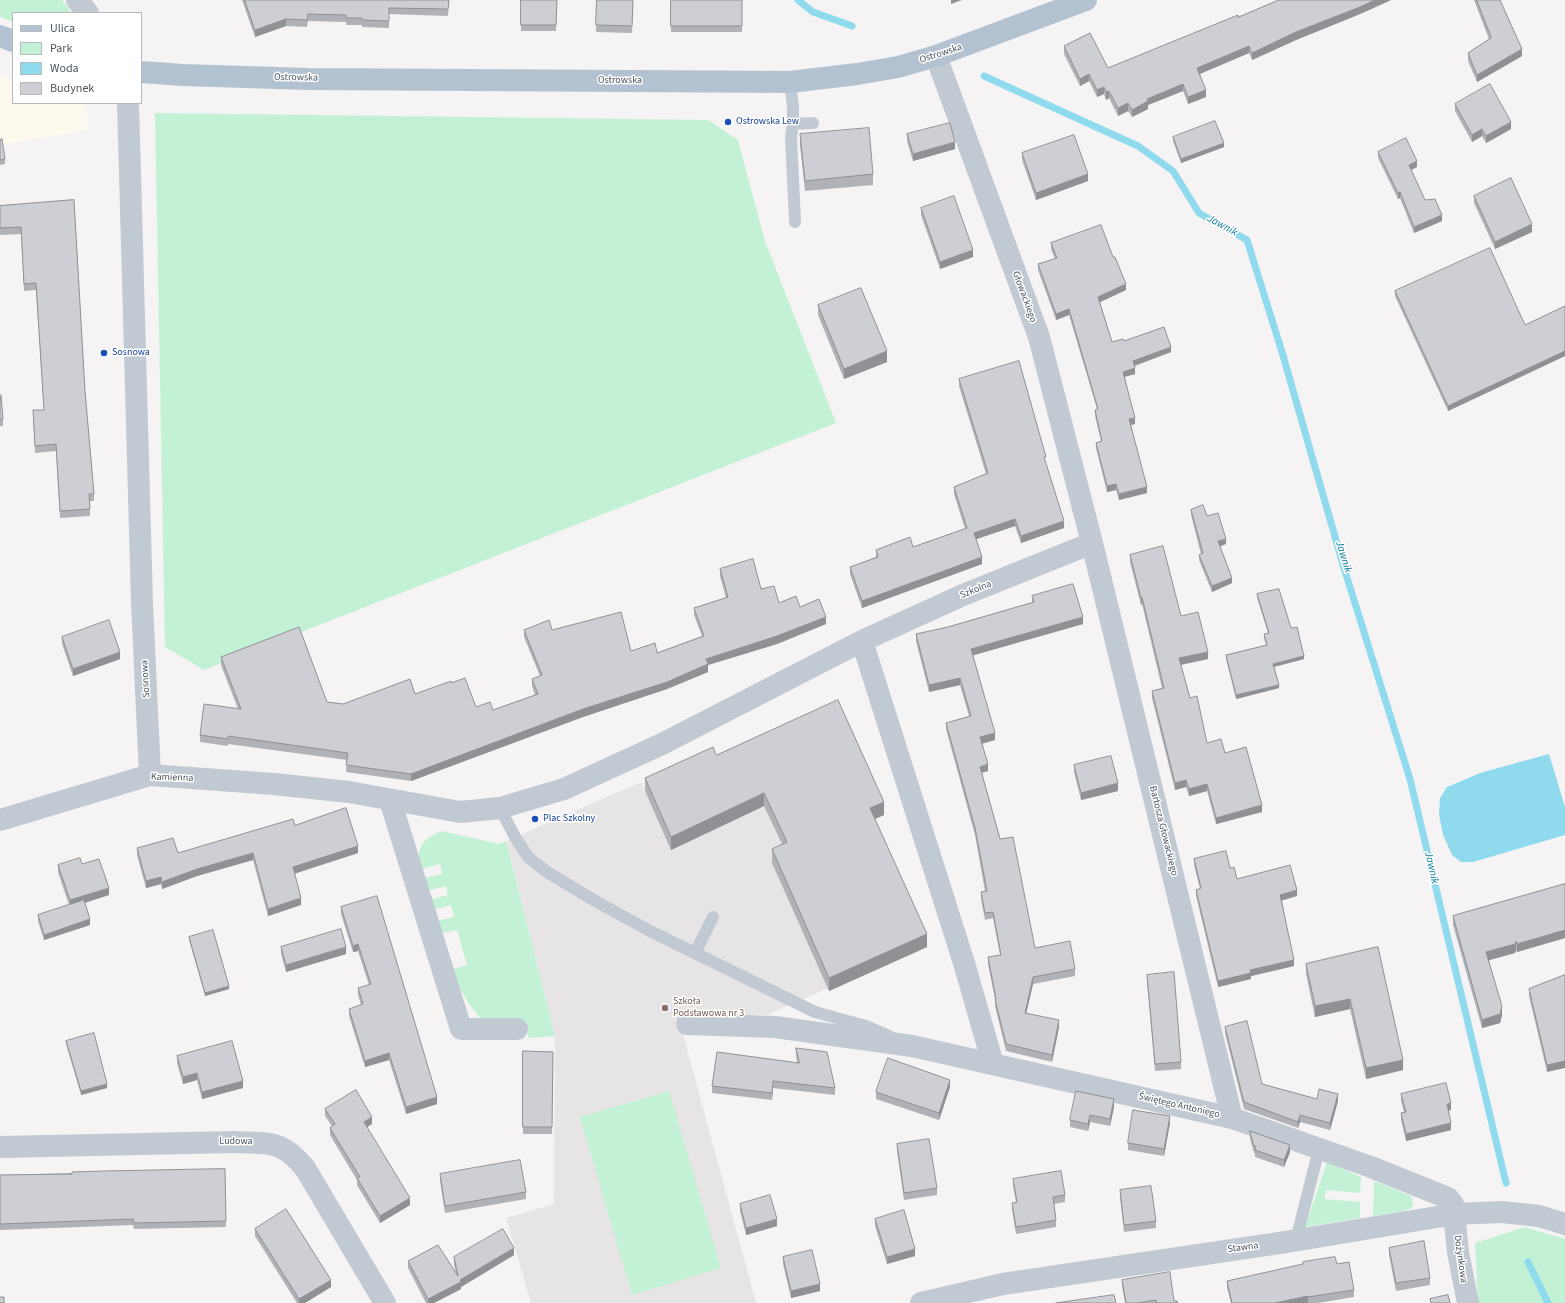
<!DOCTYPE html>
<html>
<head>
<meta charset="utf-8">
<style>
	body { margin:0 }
	#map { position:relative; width:1565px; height:1303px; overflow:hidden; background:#f5f3f3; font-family:"Source Sans 3",sans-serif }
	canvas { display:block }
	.legend { position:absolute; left:12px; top:12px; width:130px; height:92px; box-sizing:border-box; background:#fff; border:1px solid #b7bbc0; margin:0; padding:5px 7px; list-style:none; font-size:12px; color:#4a5661 }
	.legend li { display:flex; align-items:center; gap:8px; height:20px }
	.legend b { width:20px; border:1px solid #b7bbc0 }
</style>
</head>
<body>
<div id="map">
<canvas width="1565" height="1303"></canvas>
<ul class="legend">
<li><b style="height:5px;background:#b3c2d1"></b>Ulica</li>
<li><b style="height:11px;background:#c3f1d5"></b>Park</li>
<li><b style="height:11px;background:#90daee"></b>Woda</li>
<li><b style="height:11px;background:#cdcfd5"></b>Budynek</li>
</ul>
</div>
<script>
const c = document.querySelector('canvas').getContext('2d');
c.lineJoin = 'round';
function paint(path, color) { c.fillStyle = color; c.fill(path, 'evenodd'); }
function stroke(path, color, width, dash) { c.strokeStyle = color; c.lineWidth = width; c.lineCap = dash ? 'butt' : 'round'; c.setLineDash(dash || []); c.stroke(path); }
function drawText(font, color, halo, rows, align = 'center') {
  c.font = font + ' "Source Sans 3",sans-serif'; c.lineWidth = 3; c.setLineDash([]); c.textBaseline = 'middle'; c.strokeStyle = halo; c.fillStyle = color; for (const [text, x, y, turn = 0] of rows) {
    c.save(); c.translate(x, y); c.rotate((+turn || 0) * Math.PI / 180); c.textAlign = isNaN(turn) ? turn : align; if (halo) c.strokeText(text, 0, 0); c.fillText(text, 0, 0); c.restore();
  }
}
paint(new Path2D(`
	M0,75L13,80V103H77L86,106L89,130L0,145Z`), '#fdf9ef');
paint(new Path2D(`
	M838,714L884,815L870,821L927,947L829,991L828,988L767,1015L683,1014L684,1038L756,1303H531L506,1218L554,1204L555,1037L506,841L641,782L645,791Z`), '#e6e4e5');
paint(new Path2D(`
	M0,0H62L72,13H13V22L0,17Z
	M155,113L708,120L738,140L765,241L836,423L204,670L165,647Z
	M442,831L499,844L506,841L555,1036L528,1038L527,1022L482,1021L468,1002L449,970L467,965L457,930L439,934L436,921L454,917L451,905L432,910L429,900L448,895L446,886L427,891L423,878L442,874L440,864L421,869C415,848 422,839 442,831Z
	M669,1091L721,1268L632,1295L580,1117Z
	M1327,1162L1361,1177L1360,1193L1326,1190L1324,1199L1360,1202V1218L1305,1227Z
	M1374,1181L1411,1196L1413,1203L1412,1208L1404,1211L1373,1216Z
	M1525,1227L1565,1239V1303H1478L1475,1243Z`), '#c3f1d5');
paint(new Path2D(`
	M1549,754L1565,807V835L1473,862H1461L1452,855L1443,835L1439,814L1440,798L1447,787L1480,773Z`), '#90daee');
stroke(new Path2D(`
	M798,0L813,12L852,26
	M984,76L1138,146L1173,171L1199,213L1247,240L1282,352L1344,568L1410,779L1506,1183
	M1528,1262L1548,1303`), '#90daee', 7);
stroke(new Path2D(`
	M790,82L793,107V124L813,123
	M793,124L791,137L795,222
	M500,808L515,837L528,857L547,872L597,902L650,931L815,1012L866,1026L889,1036
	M695,953L713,917
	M1296,1240L1319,1149`), '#c1cad2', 12);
stroke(new Path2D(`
	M77,0L88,13
	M936,56L1039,337L1092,543L1232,1118
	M128,103L142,603L150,775
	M862,641L963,595L1092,543
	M390,800L461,1029H517
	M0,820L150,775L274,784L349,792L460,812L500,808L564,789L662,744L862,641L964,963L993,1064
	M687,1024L775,1027L912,1046L1232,1118L1371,1167L1448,1198L1453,1204L1458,1252L1468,1303
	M0,1147L235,1142C270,1144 281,1139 305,1168L385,1303`), '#c1cad2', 22);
stroke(new Path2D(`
	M921,1303L1003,1284L1286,1242L1455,1214L1502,1212L1539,1216L1565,1224`), '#c1cad2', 22);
stroke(new Path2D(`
	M0,36L13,41
	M141,72L183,75L308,79L790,82L857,74L898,67L936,56L1086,0`), '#b3c2d1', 22);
paint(new Path2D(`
	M242,0H449L448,16L389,14V28L362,27V25H346V22L308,21L307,27L286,26L255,37Z
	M521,0H557L556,31H521Z
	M597,0H633L632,33L596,32Z
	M671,0H742V32H671Z
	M1279,0H1391L1360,14L1296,40L1252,60L1249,53L1200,74L1206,97L1188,104L1183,91L1148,105V109L1132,117L1128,111L1118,116L1109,98L1106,100L1104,94L1097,97L1089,81L1080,86L1064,54V46L1108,68L1238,17Z
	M1474,0H1500L1522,56L1477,82L1468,61V53L1489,39Z
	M1455,104L1511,129L1486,143L1482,136L1472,142L1455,111Z
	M800,134L873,174V185L805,191L800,145Z
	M907,134L955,149L913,161L907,141Z
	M1173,137L1224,147L1181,163L1173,141Z
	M0,140L5,159V164L0,165Z
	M1378,152L1417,167L1411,170L1425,200L1442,221L1414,233L1400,198L1398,199L1378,158Z
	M1022,153L1088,181L1036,200L1022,160Z
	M1474,196L1532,232L1495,249L1474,203Z
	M74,200L85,391L94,494V501H90V516L60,518L56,451L35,453L33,410H44L36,290L24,291L21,234L0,235V206Z
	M921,208L973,257L940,269L921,215Z
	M1051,243L1113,257L1126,290L1100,302L1112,342L1124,341L1171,352L1135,366V374L1125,377L1135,424L1131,425L1147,493L1119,500L1116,490L1107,492L1096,448V443L1101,441L1095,416V410L1097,409L1069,315L1056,320L1038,270V264L1055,259L1051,249Z
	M1395,291L1525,325L1565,306V356L1448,411L1395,296Z
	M818,305L887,362L844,379L818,315Z
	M959,379L1046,463L1064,528L1021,543L1015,526L976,539L982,564L862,608L850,574V567L876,557V550L913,547L965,529L954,494V487L986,474L959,386Z
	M0,396L3,419V426H0Z
	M1191,510L1207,516L1226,544L1220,546L1232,583L1212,592L1199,560V555L1201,554L1191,515Z
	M1130,555L1181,616L1208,659L1181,665L1190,698L1207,743L1225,753L1262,812L1216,824L1207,791L1189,796L1186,787L1175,790L1152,698V691L1162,688L1142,604L1141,605L1130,562Z
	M720,569L761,589L779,603L800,607L826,624L777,644L708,665V672L667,689L583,717L411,781L346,772L347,760L228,744V746L200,742V735L238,709L221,665V657L327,702L343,704L415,694L451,683L476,707L493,710L535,695L532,686V679L540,676L524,637V630H552L631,651L657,653L702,636L694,615V608L726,598L720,576Z
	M1257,594L1291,628L1304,659L1274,667L1279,688L1236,699L1226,659V655L1266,645L1264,638V634L1268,633L1257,598Z
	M1032,596L1083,624L973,655L995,740L982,744L988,771L982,773L1000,839L1035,948L1075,969V976L1033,984L1026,1013L1059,1027L1052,1062L1006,1051L995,1006V999L988,964V957L1000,955L993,918L985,920L981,899V892L985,891L975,835L946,729V723L969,716L960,685L929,692L916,641V634L948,627L1032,603Z
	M62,637L120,659L73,676L62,644Z
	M716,755L884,815L875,819L927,947L829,991L772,863V849L782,844L764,806L671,850L645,791V778Z
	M1074,765L1118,791L1081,800L1074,772Z
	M295,825L358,853L294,874L301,905L268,916L253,860L197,876L162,889L161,884L146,888L137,855V848L178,853Z
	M1194,859L1230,868L1237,879L1297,896L1282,900L1294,966L1251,976V979L1218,987L1196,896V890L1200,889L1194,865Z
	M82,864L109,895L85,903L90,925L44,940L38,921V915L69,905L58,872V865Z
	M1565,884V938L1517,952L1516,950L1515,953L1489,960L1502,1015L1500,1023L1482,1028L1453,925V916Z
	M341,907L437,1104L406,1114L389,1060L365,1067L349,1016V1009L361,1005L358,995V988L369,985L358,951L353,952L341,914Z
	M189,937L229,989L205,996L189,940Z
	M281,947L346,954L286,972L281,954Z
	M1378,947L1403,1070L1366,1079L1350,1009L1315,1017L1306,974V964Z
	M1147,975L1181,1062V1069L1155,1071L1147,982Z
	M1565,975L1547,1072L1529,996V989Z
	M1225,1027L1262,1084L1317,1099L1338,1101L1330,1130L1300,1122L1298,1128L1244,1109L1225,1033Z
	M66,1041L107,1088L81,1095L66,1044Z
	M796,1048L835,1088V1095L773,1088L772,1100L712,1093V1086L797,1062L796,1055Z
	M523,1051L553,1052L552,1134H523Z
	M177,1056L243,1088L202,1099L197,1080L183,1084L177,1063Z
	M950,1087L939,1120L876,1099V1092Z
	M1401,1094L1451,1110L1448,1111L1451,1130L1406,1141L1401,1120V1113L1404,1112L1401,1101Z
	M1114,1107L1110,1126L1090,1122L1088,1131L1070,1127V1120Z
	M325,1109L372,1124L367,1127L410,1205L380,1223L357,1185V1180L330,1135V1128L332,1126L325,1116Z
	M1170,1123L1164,1156L1128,1150V1143Z
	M1250,1131L1290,1152L1284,1167L1255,1157V1153H1254L1250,1138Z
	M897,1144L937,1188V1195L904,1200L897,1151Z
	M225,1169L226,1227L134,1229L133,1225L0,1230V1175Z
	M440,1174L526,1192V1199L445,1213L440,1181Z
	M1013,1179L1065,1195V1202L1054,1204L1056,1220V1227L1016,1234L1012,1210V1203L1016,1202L1013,1186Z
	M1120,1190L1156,1221V1228L1124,1232L1120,1197Z
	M740,1204L777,1226L746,1235L740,1211Z
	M875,1219L915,1256L887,1264L875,1226Z
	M255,1229L331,1287L305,1303H297L255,1236Z
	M1389,1248L1430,1278V1285L1396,1291L1389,1255Z
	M514,1255L461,1287V1289L434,1303H426L408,1268V1261L456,1274L454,1264V1257Z
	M783,1257L820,1291L791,1298L783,1264Z
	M1303,1262L1337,1264L1354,1290V1297L1318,1303H1231L1227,1288V1281L1303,1265Z
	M1122,1280L1174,1301L1178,1303H1125L1122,1286Z`), '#b0b2b7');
paint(new Path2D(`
	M951,0H962L951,4Z
	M1375,0H1391L1360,14L1296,40L1252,60V53L1296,32Z
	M286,19V26L255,37V30Z
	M1249,46V53L1197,75V68Z
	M1522,49V56L1477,82V75Z
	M1089,74V81L1080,86V79Z
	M1183,84V91L1148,105V109L1132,117V110L1147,99Z
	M1104,87V94L1097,97V90Z
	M1206,90V97L1188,104V97Z
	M1109,91V98L1106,100V92Z
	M1128,103V111L1118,116V108Z
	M1511,122V129L1486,143V136Z
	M1482,129V136L1472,142V135Z
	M955,142V149L913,161V154Z
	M1224,143V147L1181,163V159Z
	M1417,161V167L1409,171V165Z
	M1088,174V181L1036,200V193Z
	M1400,192V198L1398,199V193Z
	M1442,215V221L1414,233V227Z
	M1532,224V232L1495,249V242Z
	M973,250V257L940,269V262Z
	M1126,284V290L1098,303V297Z
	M1069,309V315L1056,320V314Z
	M1171,347V352L1133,366V361Z
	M887,351V362L844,379V369Z
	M1565,351V356L1448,411V406Z
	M1135,368V374L1123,377V372Z
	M1135,418V424L1129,425V419Z
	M1116,484V490L1107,492V486Z
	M1147,487V493L1119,500V494Z
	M1015,519V526L974,540V533Z
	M1064,521V528L1021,543V536Z
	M1226,539V544L1218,547V541Z
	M982,557V564L862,608V601Z
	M1232,578V583L1212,592V586Z
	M1142,597V604L1141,605V598Z
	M826,617V624L777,644L708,665V672L667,689L583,717L411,781V774L706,659Z
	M1083,617V624L971,656V649Z
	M120,652V659L73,676V669Z
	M1208,652V659L1179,665V658Z
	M1304,656V659L1273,667V664Z
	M960,678V685L929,692V685Z
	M1279,685V688L1236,699V695Z
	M995,733V740L980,744V737Z
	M988,764V771L980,773V767Z
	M1186,780V787L1175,790V783Z
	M1118,783V791L1081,800V793Z
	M1207,784V791L1189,796V789Z
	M764,793V806L671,850V837Z
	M884,802V815L870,821V808Z
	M1262,805V812L1216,824V818Z
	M358,846V853L293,874V867Z
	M253,853V860L197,876L162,889V882L197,869Z
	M161,877V884L146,888V881Z
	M109,888V895L70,907V900Z
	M1297,890V896L1280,901V895Z
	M301,898V905L268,916V909Z
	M90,919V925L44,940V935Z
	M1565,930V938L1517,952V944Z
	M927,934V947L829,991V978Z
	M1516,941V950L1515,953L1486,961V952Z
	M358,944V951L353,952V946Z
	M346,947V954L286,972V965Z
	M1294,960V966L1251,976V979L1218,987V981L1250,970Z
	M1033,977V984L1025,1019V1013Z
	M229,986V989L205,996V993Z
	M1350,999V1009L1315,1017V1006Z
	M1502,1006V1015L1500,1023L1482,1028V1020Z
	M1059,1020V1027L1052,1062V1055Z
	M389,1053V1060L365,1067V1061Z
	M1403,1060V1070L1366,1079V1068Z
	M1565,1061V1068L1547,1072V1065Z
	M197,1073V1080L183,1084V1077Z
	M950,1080V1087L939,1120V1113Z
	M243,1081V1088L202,1099V1092Z
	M773,1081V1088L772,1100V1093Z
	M107,1084V1088L81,1095V1091Z
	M1338,1094V1101L1330,1130V1123Z
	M437,1097V1104L406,1114V1107Z
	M1114,1099V1107L1110,1126V1119Z
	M1451,1103V1110L1447,1111V1104Z
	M1090,1115V1122L1088,1131V1124Z
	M1300,1115V1122L1298,1128V1122Z
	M1170,1116V1123L1164,1156V1149Z
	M372,1117V1124L364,1129V1122Z
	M1451,1123V1130L1406,1141V1134Z
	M1290,1145V1152L1284,1167V1160Z
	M410,1198V1205L380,1223V1216Z
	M777,1219V1226L746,1235V1228Z
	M514,1248V1255L461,1287V1289L434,1303H428V1299Z
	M915,1249V1256L887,1264V1257Z
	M331,1280V1287L305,1303H299V1299Z
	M820,1284V1291L791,1298V1291Z
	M1308,1296V1303H1275Z`), '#909195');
const building = new Path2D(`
	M245,0H449L448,9L389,8V21L362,20V18H346V15L308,14L307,20L286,19L255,30Z
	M521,0H557L556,25H521Z
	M597,0H633L632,26L596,25Z
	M671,0H742V26H671Z
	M1279,0H1375L1360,7L1296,32L1252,53L1249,46L1197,68L1206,90L1188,97L1183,84L1147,99L1148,101L1132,110L1128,103L1118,108L1109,91L1106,92L1104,87L1097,90L1089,74L1080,79L1064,46L1090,33L1108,68L1238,15V17Z
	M1477,0H1500L1522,49L1477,75L1468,53L1491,38Z
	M1490,84L1511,122L1486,136L1482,129L1472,135L1455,104Z
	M1215,121L1224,143L1181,159L1173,137Z
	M950,123L955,142L913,154L907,134Z
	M869,128L873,174L805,181L800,134Z
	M1074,135L1088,174L1036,193L1022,153Z
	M1406,138L1417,161L1409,165L1425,200L1435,199L1442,215L1414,227L1400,192L1398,193L1378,152Z
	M2,139L5,159L0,160V140Z
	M1511,178L1532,224L1495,242L1474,196Z
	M954,196L973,250L940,262L921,208Z
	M74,200L85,391L94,494H89L90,509L60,511L56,444L35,446L33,410H44L36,283L24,284L21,227L0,228V206Z
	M1101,225L1113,257H1115L1126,284L1098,297L1112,342L1123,339L1124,341L1164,327L1171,347L1133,361L1135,368L1123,372L1135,418L1129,419L1147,487L1119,494L1116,484L1107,486L1096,443L1102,441L1095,410L1098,409L1069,309L1056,314L1038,264L1057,258L1051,243Z
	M1490,248L1525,325L1565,306V351L1448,406L1395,291Z
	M861,288L887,351L844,369L818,305Z
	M1019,361L1046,457H1044L1064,521L1021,536L1015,519L974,533L982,557L862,601L850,567L878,557L876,550L910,537L913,547L967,528L954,487L988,473L959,379Z
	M1,395L3,419L0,420V396Z
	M1203,505L1207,516L1218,513L1226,539L1218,541L1232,578L1212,586L1199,555L1203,553L1191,510Z
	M1163,546L1181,616L1198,612L1208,652L1179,658L1190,698L1197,696L1207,743L1221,739L1225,753L1246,747L1262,805L1216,818L1207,784L1189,789L1186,780L1175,783L1152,691L1164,688L1142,597L1141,598L1130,555Z
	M753,559L761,589L774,586L779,603L796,596L800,607L819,599L826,617L777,636L706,659L708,664L667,682L583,709L411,774L346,765L348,753L228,736V739L200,735L204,704L241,709L221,657L299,627L327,702L343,704L410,679L415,694L451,681V683L465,678L476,707L490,702L493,710L538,694L532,679L542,675L524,630L549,620L552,630L621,612L631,651L655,643L657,653L704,636L694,608L728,597L720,569Z
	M1073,584L1083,617L971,649L995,733L980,737L988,764L980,767L1000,839L1013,837L1035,948L1070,941L1075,969L1033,977L1025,1013L1059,1020L1052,1055L1006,1044L995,999H996L988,957L1001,955L993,912L985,913L981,892L987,891L975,828L946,723L971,716L960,678L929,685L916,634L948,627L1034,602L1032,596Z
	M1279,589L1291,628L1297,627L1304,656L1273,664L1279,685L1236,695L1226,655L1267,645L1264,634L1269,633L1257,594Z
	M109,620L120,652L73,669L62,637Z
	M838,700L884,802L870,808L927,934L829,978L772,849L787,842L764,793L671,837L645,778L713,747L716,755Z
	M1111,756L1118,783L1081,793L1074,765Z
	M346,808L358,846L293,867L301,898L268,909L253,853L197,869L162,882L161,877L146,881L137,848L173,838L178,853L293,819L295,825Z
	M1226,851L1230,868L1234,867L1237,879L1290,865L1297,890L1280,895L1294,960L1250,970L1251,973L1218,981L1196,890L1201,888L1194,859Z
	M80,858L82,864L99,859L109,888L70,900L58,865Z
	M1565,884V930L1517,944L1516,941L1515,944L1486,952L1502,1006L1500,1014L1482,1020L1453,916Z
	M377,896L437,1097L406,1107L389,1053L365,1061L349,1009L363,1004L358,988L371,984L358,944L353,946L341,907Z
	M84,900L90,919L44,935L38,915Z
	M341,929L346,947L286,965L281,947Z
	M213,930L229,986L205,993L189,937Z
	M1378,947L1403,1060L1366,1068L1350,999L1315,1006L1306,964Z
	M1174,972L1181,1062L1155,1064L1147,975Z
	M1565,975V1061L1547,1065L1529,989Z
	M1247,1021L1262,1084L1317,1099L1319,1089L1338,1094L1330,1123L1300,1115L1298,1122L1244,1102L1225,1027Z
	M94,1033L107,1084L81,1091L66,1041Z
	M232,1041L243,1081L202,1092L197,1073L183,1077L177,1056Z
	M796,1048L827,1052L835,1088L773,1081L772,1093L712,1086L717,1052L799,1063Z
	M523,1051L553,1052L552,1127H523Z
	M888,1058L950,1080L939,1113L876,1092Z
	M1446,1083L1451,1103L1447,1104L1451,1123L1406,1134L1401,1113L1406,1112L1401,1094Z
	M356,1090L372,1117L364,1122L410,1198L380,1216L357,1178L360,1177L330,1128L335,1124L325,1109Z
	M1076,1091L1114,1099L1110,1119L1090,1115L1088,1124L1070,1120Z
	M1133,1110L1170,1116L1164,1149L1128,1143Z
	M1250,1131L1290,1145L1284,1160L1255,1150L1256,1146H1254Z
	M929,1139L937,1188L904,1193L897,1144Z
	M520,1160L526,1192L445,1206L440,1174Z
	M225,1169L226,1221L134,1223L133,1219L0,1224V1175L72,1174V1172L104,1171Z
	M1061,1171L1065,1195L1053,1197L1056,1220L1016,1227L1012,1203L1017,1202L1013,1179Z
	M1151,1186L1156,1221L1124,1225L1120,1190Z
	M770,1195L777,1219L746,1228L740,1204Z
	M286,1209L331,1280L299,1299L255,1229Z
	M904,1210L915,1249L887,1257L875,1219Z
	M503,1229L514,1248L460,1280L461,1282L428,1299L408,1261L438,1245L458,1276L454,1257Z
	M1424,1241L1430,1278L1396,1283L1389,1248Z
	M812,1250L820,1284L791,1291L783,1257Z
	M1335,1257L1337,1264L1349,1262L1354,1290L1308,1297V1296L1275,1303H1232L1227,1281L1303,1264V1262Z
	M1170,1272L1174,1301H1177L1178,1303H1157L1156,1300L1137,1303H1126L1122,1280Z
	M1114,1295L1116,1303H1056Z
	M1448,1295L1450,1303H1431L1430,1299Z
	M0,1297H4V1303H0Z`);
paint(building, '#cdcfd5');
stroke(building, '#909195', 1);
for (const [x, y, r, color] of [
	[728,122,4,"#1a4fb4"],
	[104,353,4,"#1a4fb4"],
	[535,819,4,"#1a4fb4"],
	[665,1008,4,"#8d6e63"]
]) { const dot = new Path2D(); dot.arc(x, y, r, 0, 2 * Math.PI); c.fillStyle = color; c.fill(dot); stroke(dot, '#fff', 1.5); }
drawText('10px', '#4a5661', '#fff', [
	["Ostrowska",941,54,-18],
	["Ostrowska",296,78,1],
	["Ostrowska",620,81],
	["Głowackiego",1024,297,70],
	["Szkolna",976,590,-22],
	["Sosnowa",146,679,-93],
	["Kamienna",172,778,2],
	["Bartosza Głowackiego",1163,831,76],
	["Świętego Antoniego",1179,1106,13],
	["Ludowa",236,1142],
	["Stawna",1243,1248,-8],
	["Dożynkowa",1460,1259,82]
]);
drawText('10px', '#164399', '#fff', [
	["Ostrowska Lew",736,122],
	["Sosnowa",112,353],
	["Plac Szkolny",543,819]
], 'left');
drawText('10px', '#785e54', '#fff', [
	["Szkoła",673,1002],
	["Podstawowa nr 3",673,1014]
], 'left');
drawText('italic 11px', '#0c7c9b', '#fff', [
	["Jawnik",1222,226,29],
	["Jawnik",1343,557,73],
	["Jawnik",1431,868,77]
]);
</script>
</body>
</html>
